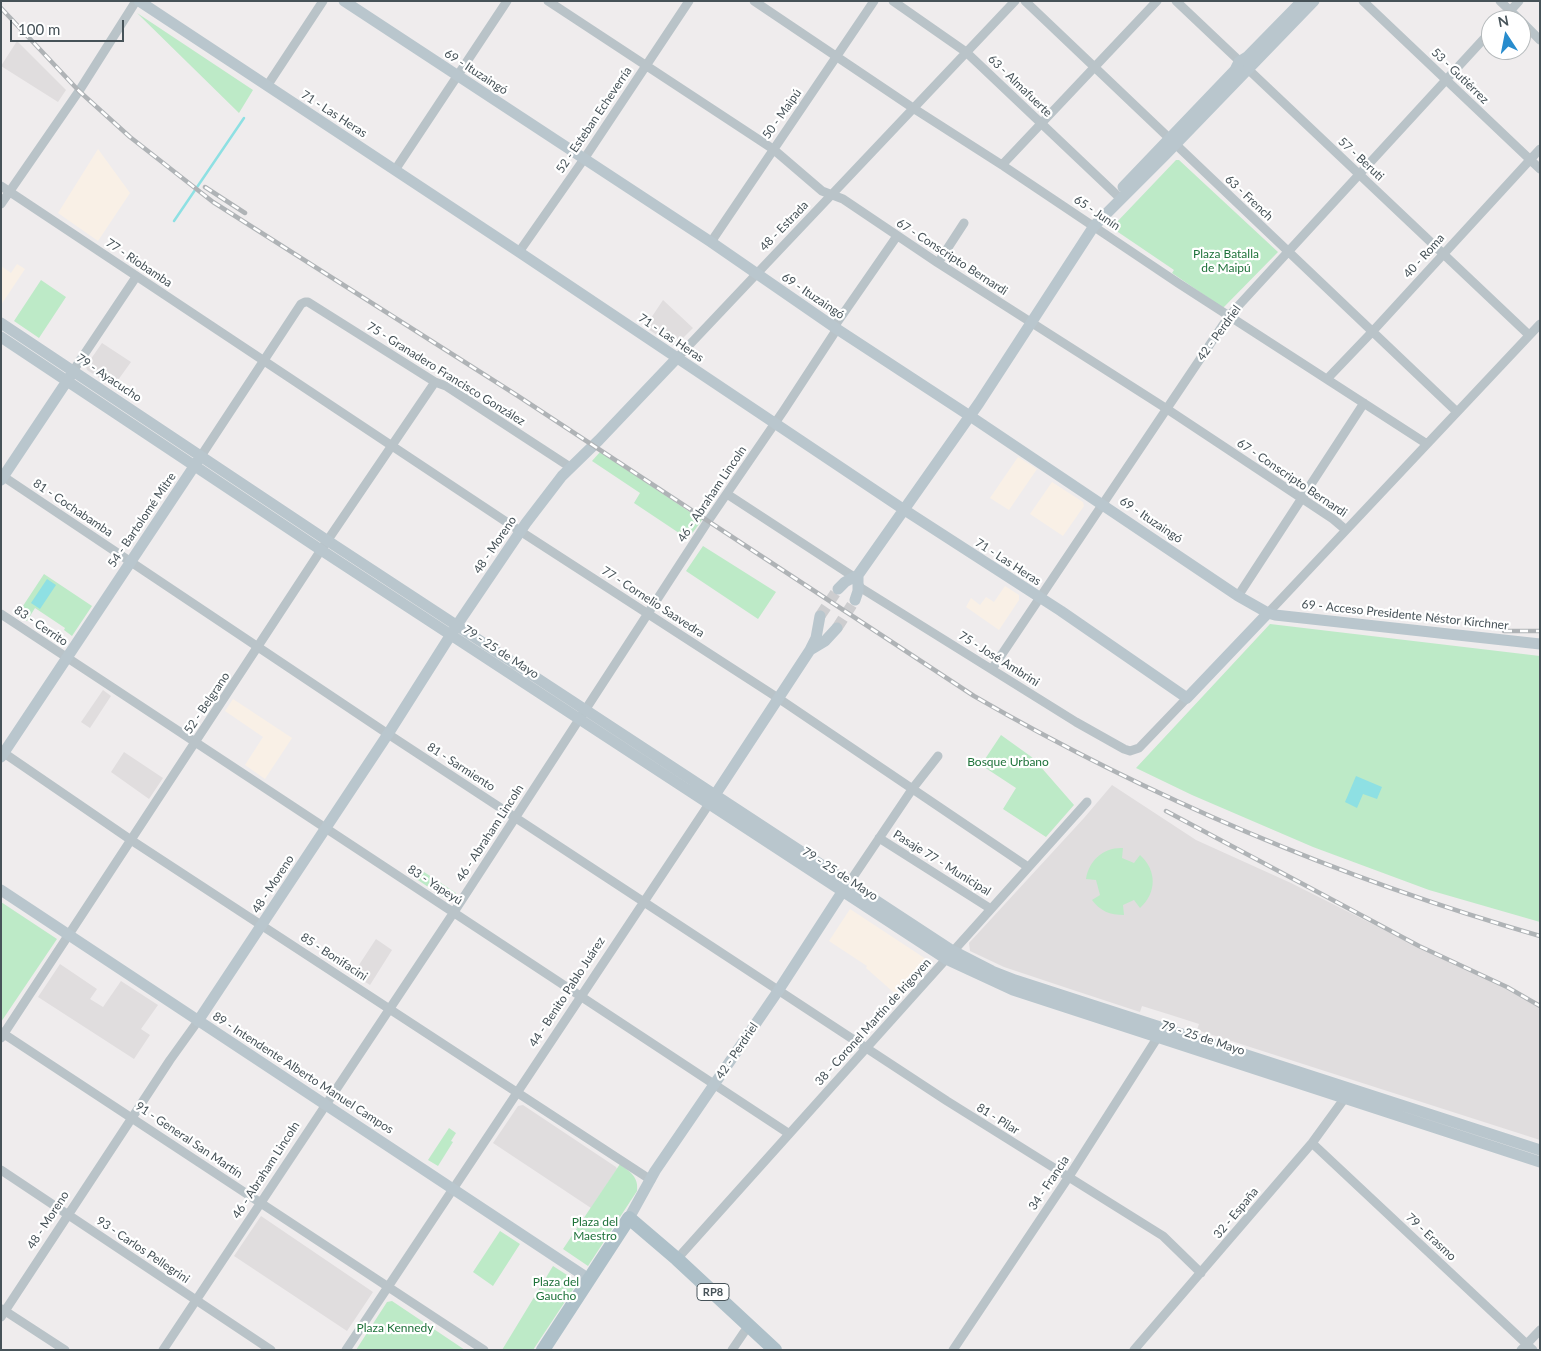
<!DOCTYPE html>
<html>
<head>
<meta charset="utf-8">
<style>
	body { margin:0 }
	#map { position:relative; width:1541px; height:1351px; overflow:hidden; background:#efeced; font-family:Lato,sans-serif }
	canvas { display:block }
	.frame { position:absolute; inset:0; border:2px solid #465258; pointer-events:none }
	.north { position:absolute; left:1481px; top:10px; width:50px; height:50px; box-sizing:border-box; background:#fff; border:1px solid #b5babc; border-radius:50%; rotate:349deg; font-size:14px; font-weight:700; line-height:20px; text-align:center; color:#465258 }
	.north::after { content:''; display:block; margin:auto; width:18px; height:22px; background:#288ccd; clip-path:polygon(50% 0,100% 100%,50% 72%,0 100%) }
	.scale { position:absolute; left:10px; top:20px; width:114px; height:22px; box-sizing:border-box; border:2px solid #465258; border-top:0; padding-left:6px; font-size:15px; line-height:18px; white-space:nowrap; color:#465258; -webkit-text-stroke:4px #fff; paint-order:stroke }
</style>
</head>
<body>
<div id="map">
<canvas width="1541" height="1351"></canvas>
<div class="frame"></div>
<div class="north">N</div>
<div class="scale">100 m</div>
</div>
<script>
const c = document.querySelector('canvas').getContext('2d');
c.lineJoin = 'round';
function paint(path, color) { c.fillStyle = color; c.fill(path, 'evenodd'); }
function stroke(path, color, width, dash) { c.strokeStyle = color; c.lineWidth = width; c.lineCap = dash ? 'butt' : 'round'; c.setLineDash(dash || []); c.stroke(path); }
function drawText(font, color, halo, rows, align = 'center') {
  c.font = font + ' Lato,sans-serif'; c.lineWidth = 4.5; c.setLineDash([]); c.textBaseline = 'middle'; c.strokeStyle = halo; c.fillStyle = color; for (const [text, x, y, turn = 0] of rows) {
    c.save(); c.translate(x, y); c.rotate((+turn || 0) * Math.PI / 180); c.textAlign = isNaN(turn) ? turn : align; if (halo) c.strokeText(text, 0, 0); c.fillText(text, 0, 0); c.restore();
  }
}
paint(new Path2D(`
	M98,149L130,193L98,241L58,213Z
	M17,264L25,269L1,305V266L11,273Z
	M1018,457L1037,469L1009,510L990,498Z
	M1052,482L1083,502L1084,506L1063,536L1030,514Z
	M1005,586L1019,595V600L999,630L966,607L971,598L980,605L986,597L994,602Z
	M233,699L292,738L265,779L245,765L263,737L225,711Z
	M850,909L932,963L900,998L866,968L867,966L829,941Z`), '#f9f0e6');
paint(new Path2D(`
	M17,41L66,90L58,102L1,66Z
	M663,300L693,328L676,345H672L645,327Z
	M102,343L131,362L113,387L87,370L86,366Z
	M103,690L111,696L90,728L81,722Z
	M124,752L163,778L149,799L111,772Z
	M1112,785L1196,840L1291,883L1438,957L1540,1003V1140L1197,1030L1199,1024L1171,1015L1142,1006L1140,1012L1067,988L1004,967L970,951L969,943L1084,818Z
	M376,939L392,950L370,985L353,974Z
	M60,964L97,989L90,999L103,1007L121,981L158,1005L141,1029L150,1035L134,1059L38,997Z
	M523,1105L616,1167L617,1169L591,1208L493,1143L518,1106Z
	M261,1216L373,1292L347,1331L234,1256Z`), '#e0ddde');
paint(new Path2D(`
	M137,13L253,90L239,113Z
	M1176,160H1179L1278,252L1223,308L1172,273L1174,270L1115,230V224Z
	M41,280L66,297L39,338L14,321Z
	M600,452L702,520L688,539L634,503L640,493L592,461Z
	M703,546L776,592L758,619L686,571Z
	M44,574L92,606L72,636L64,630L65,628L35,608L27,621L17,615Z
	M1270,624L1540,656V922L1429,890L1313,847L1192,795L1136,768Z
	M1001,735L1033,758L1074,805L1046,837L1003,809L1016,788L981,765Z
	M1123,848L1122,858L1134,863L1140,855C1157,870 1157,893 1140,908L1134,900L1123,905L1124,915C1110,915 1100,911 1092,900L1100,895L1096,880L1086,879C1089,860 1104,847 1123,848Z
	M415,866L456,893L455,895L443,897L409,874Z
	M1,902L57,939L1,1022Z
	M449,1128L456,1133L451,1141L453,1142L438,1166L428,1160Z
	M620,1164C630,1172 639,1177 637,1191L588,1266L563,1249Z
	M500,1231L520,1244L493,1286L473,1272Z
	M553,1266L578,1282L533,1350H502Z
	M392,1301L465,1350H356L387,1302Z`), '#bdeac7');
paint(new Path2D(`
	M47,579L56,585L40,609L31,603Z
	M1356,776L1382,787L1377,799L1363,794L1357,808L1345,802Z`), '#8ee0e3');
stroke(new Path2D(`
	M174,221L244,118`), '#8ee0e3', 2.5);
stroke(new Path2D(`
	M820,616L838,589
	M837,628L855,600`), '#cdcdcf', 11, [11, 5.5]);
stroke(new Path2D(`
	M548,1L773,149L822,191L843,199L938,263L1167,409L1333,519L1346,530
	M754,1L913,108L1002,165L1178,283L1427,444
	M893,1L966,52L1121,199
	M1025,1L1457,412
	M1176,1L1529,335
	M1363,1L1540,169
	M1500,1L1520,20
	M1502,20L1519,1
	M1521,21L1540,40
	M267,86L323,1
	M1002,165L1157,1
	M395,170L507,1
	M1,186L520,531L778,698L1028,867
	M1,204L79,91L136,1
	M711,242L874,1
	M519,252L584,159L689,1
	M938,263L964,223
	M834,327L897,236
	M677,358L1015,1
	M73,371L136,277
	M1327,379L1372,332L1540,149
	M201,456L301,304L305,302H308L435,382L446,386L570,467
	M1,475L388,734L947,1101L1163,1236L1201,1273
	M727,494L854,577
	M858,584L861,588L1076,722L1124,749L1130,751L1139,748L1187,698
	M1238,596L1364,403
	M1268,613L1540,324
	M1,614L788,1133
	M992,669L1229,316L1491,31
	M1,751L131,840L651,1180
	M879,838L991,909
	M849,883L913,788L938,756
	M1,1032L484,1350
	M1,1038L321,550L435,382
	M1312,1143L1533,1350
	M1,1170L271,1350
	M677,1259C813,1106 950,954 1087,802
	M2,1309L65,1350
	M1,1317L170,1060L198,1021
	M163,1350L454,912L708,521L784,410L837,329
	M346,1350L709,804
	M732,1350L749,1325
	M953,1350L1068,1178L1161,1032
	M1134,1350L1312,1143L1347,1095
	M1521,1350L1540,1330`), '#b9c3c8', 9);
stroke(new Path2D(`
	M139,1L519,252L903,509L1061,611L1187,698L1268,613
	M344,1L711,242L837,329L970,416L1238,596L1268,613L1275,615L1540,644
	M1123,187L1235,70L1239,62L1247,57L1302,1
	M1,323L328,541L953,951L992,971L1015,980L1540,1150
	M1,337L321,550L946,959L1013,990L1540,1162
	M1,480L71,375
	M838,589L845,582L858,575L979,403L1094,226L1166,154L1314,1
	M855,600L858,591V575
	M810,650L825,641L837,628
	M1,757L197,462
	M711,801L810,650L816,638L820,616
	M1,890L589,1279
	M198,1021L388,734L457,625L526,523L562,476L599,440L677,358
	M629,1218L655,1171L778,991L846,886`), '#b9c6cd', 11);
stroke(new Path2D(`
	M543,1350L629,1218L677,1259L775,1350`), '#aec0c9', 14);
const rail = new Path2D(`
	M1,8L79,91L130,137L213,202L518,396L974,696C1152,799 1343,879 1540,936
	M205,187L245,213
	M1504,631H1540
	M1166,811L1419,946L1507,987L1540,1006`);
stroke(rail, '#afb3b6', 4.5);
stroke(rail, '#fff', 2.5, [8]);
for (const [x, y, w] of [
	[713,1292,32]
]) { const box = new Path2D(); box.roundRect(x - w / 2, y - 8.5, w, 17, 4); c.fillStyle = '#fff'; c.fill(box); stroke(box, '#465258', 1); }
drawText('bold 11px', '#465258', null, [
	["RP8",713,1292]
]);
drawText('12px', '#465258', '#fff', [
	["69 - Ituzaingó",476,72,33],
	["53 - Gutiérrez",1460,76,44],
	["63 - Almafuerte",1020,86,44],
	["71 - Las Heras",334,114,33],
	["50 - Maipú",782,114,-55],
	["52 - Esteban Echeverría",594,120,-56],
	["57 - Beruti",1361,159,43],
	["63 - French",1249,198,43],
	["65 - Junín",1097,213,34],
	["48 - Estrada",784,226,-46],
	["40 - Roma",1424,256,-48],
	["67 - Conscripto Bernardi",952,257,33],
	["77 - Riobamba",139,263,34],
	["69 - Ituzaingó",813,296,34],
	["42 - Perdriel",1219,333,-54],
	["71 - Las Heras",671,338,34],
	["75 - Granadero Francisco González",446,374,32],
	["79 - Ayacucho",109,378,34],
	["67 - Conscripto Bernardi",1292,478,34],
	["46 - Abraham Lincoln",712,494,-56],
	["81 - Cochabamba",73,508,34],
	["54 - Bartolomé Mitre",142,520,-56],
	["69 - Ituzaingó",1151,520,34],
	["48 - Moreno",495,545,-56],
	["71 - Las Heras",1008,562,33],
	["77 - Cornelio Saavedra",653,602,33],
	["69 - Acceso Presidente Néstor Kirchner",1405,615,6],
	["83 - Cerrito",41,626,34],
	["79 - 25 de Mayo",501,652,33],
	["75 - José Ambrini",999,659,32],
	["52 - Belgrano",207,703,-56],
	["81 - Sarmiento",461,767,33],
	["46 - Abraham Lincoln",490,833,-57],
	["Pasaje 77 - Municipal",942,863,32],
	["79 - 25 de Mayo",840,874,33],
	["48 - Moreno",273,884,-57],
	["83 - Yapeyú",435,885,33],
	["85 - Bonifacini",334,957,33],
	["44 - Benito Pablo Juárez",567,992,-57],
	["38 - Coronel Martín de Irigoyen",873,1022,-48],
	["79 - 25 de Mayo",1203,1038,18],
	["42 - Perdriel",737,1051,-56],
	["89 - Intendente Alberto Manuel Campos",303,1073,33],
	["81 - Pilar",998,1119,32],
	["91 - General San Martín",189,1140,34],
	["46 - Abraham Lincoln",266,1170,-57],
	["34 - Francia",1049,1183,-56],
	["32 - España",1236,1213,-50],
	["48 - Moreno",48,1220,-57],
	["79 - Erasmo",1431,1237,43],
	["93 - Carlos Pellegrini",143,1250,34]
]);
drawText('12px', '#1e723a', '#fff', [
	["Plaza Batalla",1226,254],
	["de Maipú",1226,268],
	["Bosque Urbano",1008,762],
	["Plaza del",595,1222],
	["Maestro",595,1236],
	["Plaza del",556,1282],
	["Gaucho",556,1296],
	["Plaza Kennedy",395,1328]
]);
</script>
</body>
</html>
